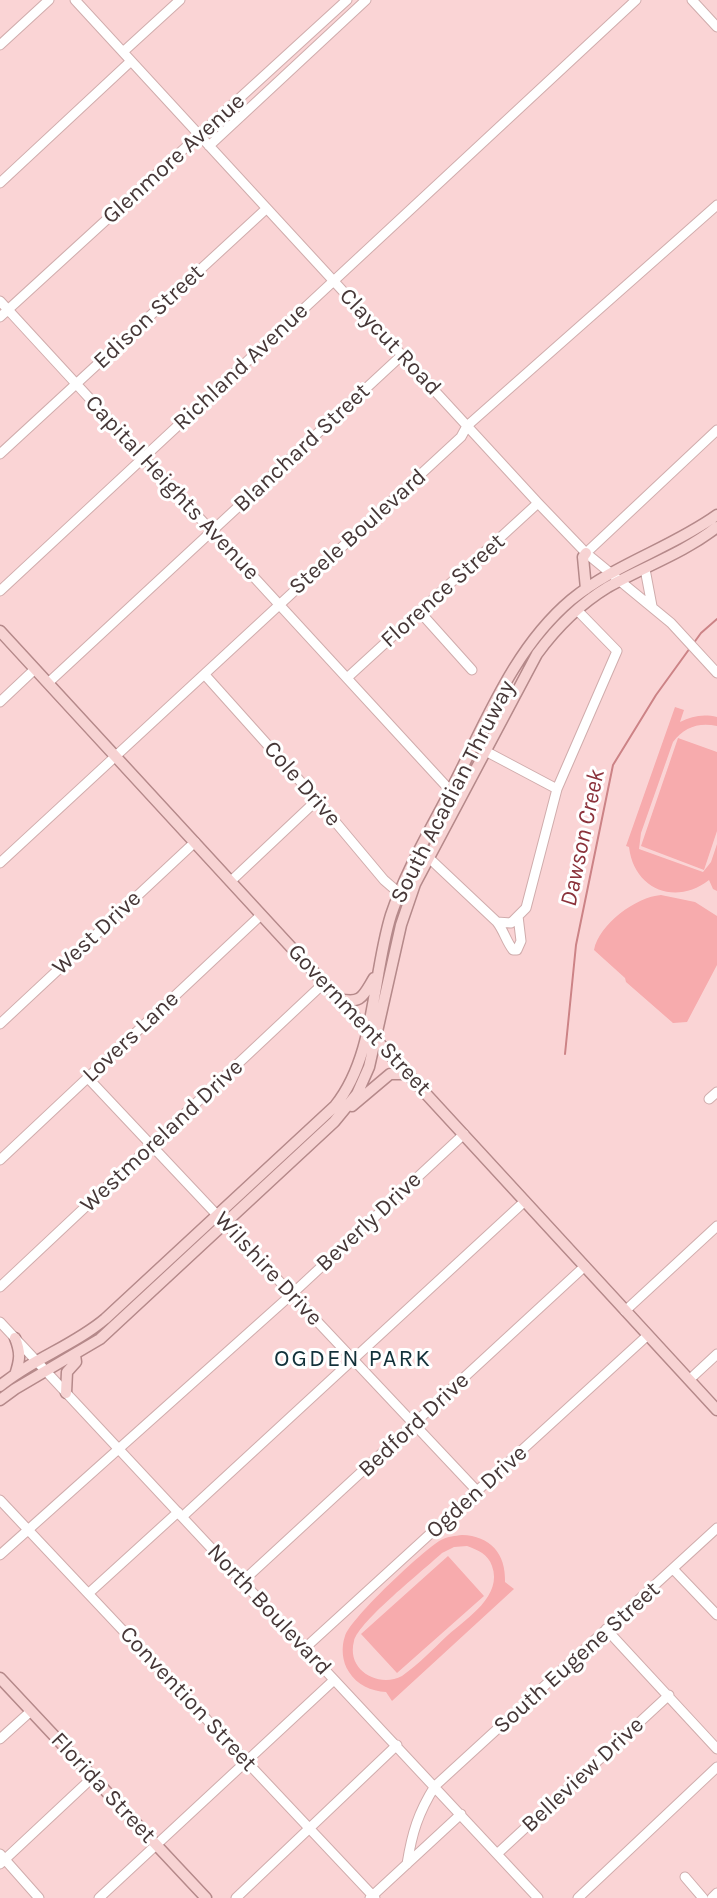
<!DOCTYPE html>
<html>
<head>
<meta charset="utf-8">
<style>
	body { margin:0 }
	canvas { display:block; background:#fad4d5 }
</style>
</head>
<body>
<canvas width="717" height="1898"></canvas>
<script>
const c = document.querySelector('canvas').getContext('2d');
c.lineJoin = 'round';
function paint(path, color) { c.fillStyle = color; c.fill(path, 'evenodd'); }
function stroke(path, color, width, dash) { c.strokeStyle = color; c.lineWidth = width; c.lineCap = dash ? 'butt' : 'round'; c.setLineDash(dash || []); c.stroke(path); }
function drawText(font, color, halo, rows, align = 'center') {
  c.font = font + ' Karla,sans-serif'; c.lineWidth = 6; c.setLineDash([]); c.textBaseline = 'middle'; c.strokeStyle = halo; c.fillStyle = color; for (const [text, x, y, turn = 0] of rows) {
    c.save(); c.translate(x, y); c.rotate((+turn || 0) * Math.PI / 180); c.textAlign = isNaN(turn) ? turn : align; if (halo) c.strokeText(text, 0, 0); c.fillText(text, 0, 0); c.restore();
  }
}
paint(new Path2D(`
	M675,707L684,710L680,722C692,716 703,714 717,717V726C699,722 684,727 673,742L641,833L639,849L703,872L711,862L717,844V891L713,889L709,880C676,906 634,890 629,847L626,846Z
	M678,738L717,752V831L704,870L641,846Z
	M661,895L695,902L717,916V965L687,1022L673,1023L626,982L625,978L594,950C599,924 636,897 661,895Z
	M462,1535C490,1536 506,1553 505,1582L514,1589L392,1701L386,1692C371,1691 357,1685 349,1672C342,1662 341,1647 345,1636C351,1618 423,1550 441,1540C448,1536 455,1536 462,1535ZM467,1546C478,1550 488,1554 492,1566C503,1596 467,1618 448,1635C433,1649 419,1664 402,1676C379,1688 346,1671 354,1641C359,1621 424,1570 442,1553L454,1547Z
	M448,1556L484,1596L397,1673L361,1634Z`), '#f7abad');
stroke(new Path2D(`
	M693,644L701,633L717,619
	M565,1054L576,945L613,765L656,695L690,648`), '#cc8386', 2);
const minor = new Path2D(`
	M75,0L538,503L586,553L671,623L717,673
	M692,0L717,27
	M0,45L49,0
	M123,52L180,0
	M209,146L366,0
	M0,183L131,61
	M0,301L447,787L463,790
	M0,317L347,0
	M0,454L266,209
	M586,553L717,430
	M645,569L652,606
	M0,591L636,0
	M420,612L472,670
	M205,675L317,800L384,880L399,893
	M347,678L538,503
	M48,683L402,355
	M0,702L35,669
	M474,745L557,789
	M428,857L497,922L511,923L526,908L557,789L617,651L577,610
	M0,863L461,437L467,426L717,205
	M231,881L317,800
	M497,922C504,931 506,941 513,950H517L521,941L518,916
	M0,1024L195,842
	M87,1077L478,1492
	M709,1099L717,1092
	M0,1160L261,915
	M0,1287L324,983
	M625,1311L717,1226
	M0,1322L538,1898
	M689,1380L717,1354
	M0,1500L375,1898
	M182,1517L525,1201
	M0,1555L292,1294L464,1134
	M674,1570L717,1615
	M243,1581L585,1266
	M89,1593L178,1512
	M606,1629L717,1749
	M305,1648L648,1335
	M0,1739L31,1711
	M0,1854L39,1898
	M497,1854L669,1695
	M0,1864L93,1777
	M407,1864C412,1833 418,1813 435,1786L717,1528
	M685,1877L703,1898
	M99,1898L334,1680
	M236,1898L397,1745
	M370,1898L461,1814
	M578,1898L717,1767
	M712,1898L717,1893`);
const major = new Path2D(`
	M586,589L583,557L586,553
	M0,631L717,1410
	M339,999C362,1004 363,996 374,978
	M352,1106L390,1074H408
	M15,1375C20,1360 21,1353 15,1338
	M0,1386C32,1359 73,1346 105,1319L335,1106C376,1055 372,976 391,915C406,870 431,829 453,786C486,722 514,648 571,600C615,564 671,548 717,515
	M66,1393L67,1372L76,1362L75,1355
	M0,1400L15,1389L100,1339L334,1122L357,1094L369,1067L401,925L415,884L537,654C556,628 580,604 608,587C645,566 682,554 717,527
	M0,1678L206,1898`);
stroke(minor, '#d0acac', 11);
stroke(major, '#b5898a', 13);
stroke(minor, '#fff', 9);
stroke(major, '#f7d3d3', 10);
drawText('23px', '#463737', '#fff', [
	["Glenmore Avenue",174,159,-42],
	["Edison Street",149,317,-43],
	["Claycut Road",390,342,47],
	["Richland Avenue",241,367,-43],
	["Blanchard Street",302,448,-43],
	["Capital Heights Avenue",172,488,47],
	["Steele Boulevard",358,532,-42],
	["Florence Street",443,591,-42],
	["Cole Drive",302,784,49],
	["South Acadian Thruway",453,792,-63],
	["West Drive",97,933,-43],
	["Government Street",359,1020,47],
	["Lovers Lane",131,1037,-43],
	["Westmoreland Drive",162,1136,-43],
	["Beverly Drive",369,1222,-43],
	["Wilshire Drive",268,1269,47],
	["Bedford Drive",414,1425,-43],
	["Ogden Drive",477,1492,-42],
	["North Boulevard",269,1610,47],
	["South Eugene Street",577,1658,-42],
	["Convention Street",188,1699,47],
	["Belleview Drive",583,1775,-43],
	["Florida Street",103,1788,47]
]);
drawText('italic 24px', '#8b323b', '#fff', [
	["Dawson Creek",583,838,-78]
]);
c.letterSpacing = '2px';
drawText('24px', '#12313a', '#fff', [
	["OGDEN PARK",353,1359]
]);
c.letterSpacing = '0px';
</script>
</body>
</html>
